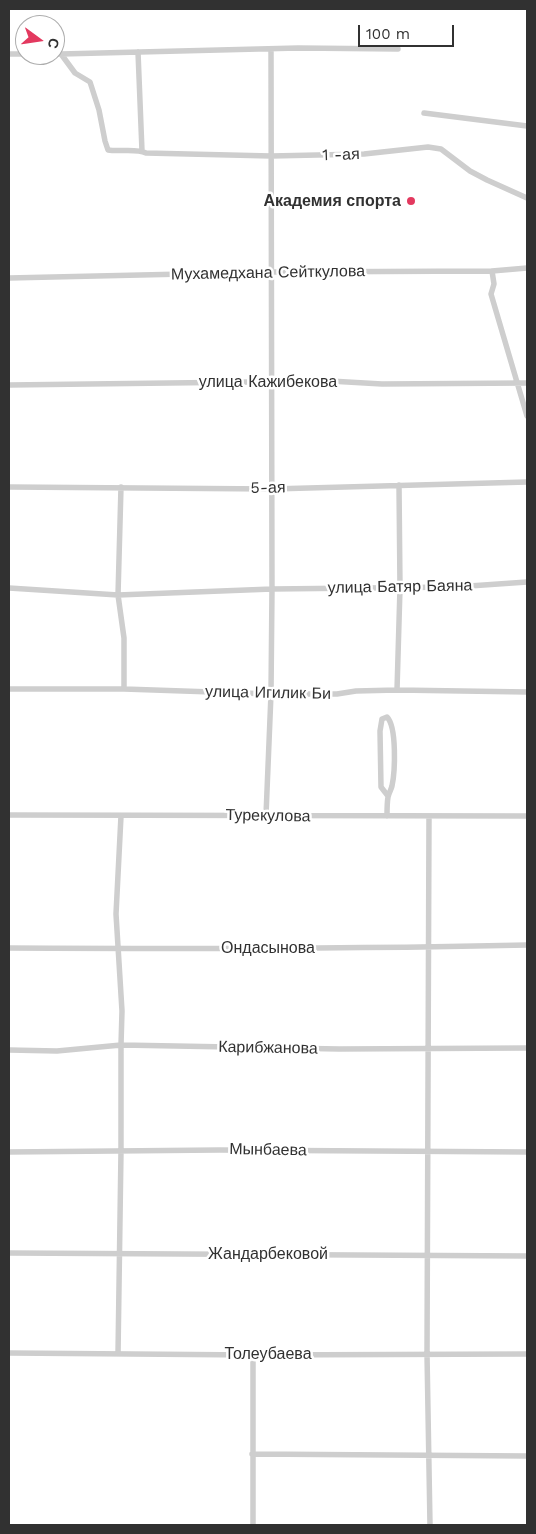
<!DOCTYPE html>
<html>
<head>
<meta charset="utf-8">
<style>
	body { margin:0 }
	#map { position:relative; width:536px; height:1534px; overflow:hidden; background:#fff; font-family:"Work Sans",sans-serif }
	canvas { display:block }
	.frame { position:absolute; inset:0; border:10px solid #313131; pointer-events:none }
	.north { position:absolute; left:15px; top:15px; width:50px; height:50px; box-sizing:border-box; background:#fff; border:1px solid #adadad; border-radius:50%; rotate:104deg; font-size:14px; font-weight:700; line-height:20px; text-align:center; color:#313131 }
	.north::after { content:''; display:block; margin:auto; width:18px; height:22px; background:#e3395f; clip-path:polygon(50% 0,100% 100%,50% 72%,0 100%) }
	.scale { position:absolute; left:358px; top:25px; width:96px; height:22px; box-sizing:border-box; border:2px solid #313131; border-top:0; padding-left:6px; font-size:15px; line-height:18px; white-space:nowrap; color:#313131; -webkit-text-stroke:4px #fff; paint-order:stroke }
</style>
</head>
<body>
<div id="map">
<canvas width="536" height="1534"></canvas>
<div class="frame"></div>
<div class="north">С</div>
<div class="scale">100 m</div>
</div>
<script>
const c = document.querySelector('canvas').getContext('2d');
c.lineJoin = 'round';
function stroke(path, color, width, dash) { c.strokeStyle = color; c.lineWidth = width; c.lineCap = dash ? 'butt' : 'round'; c.setLineDash(dash || []); c.stroke(path); }
function drawText(font, color, halo, rows, align = 'center') {
  c.font = font + ' "Work Sans",sans-serif'; c.lineWidth = 5; c.setLineDash([]); c.textBaseline = 'middle'; c.strokeStyle = halo; c.fillStyle = color; for (const [text, x, y, turn = 0] of rows) {
    c.save(); c.translate(x, y); c.rotate((+turn || 0) * Math.PI / 180); c.textAlign = isNaN(turn) ? turn : align; if (halo) c.strokeText(text, 0, 0); c.fillText(text, 0, 0); c.restore();
  }
}
stroke(new Path2D(`
	M138,52L142,151
	M9,54H25
	M55,54H61L75,73L90,82L99,110L105,141L108,150C120,152 136,148 146,153L271,156L364,154L428,147L441,149L470,171L487,180L527,198
	M61,54L298,48L398,49
	M424,113L527,126
	M492,271L494,284L491,294L527,416
	M9,278L272,272L492,271L527,268
	M9,385L330,381L382,384L527,383
	M9,487L272,489L527,482
	M121,487L118,595L124,638V689
	M9,588L118,595L272,589L455,587L527,582
	M9,689H124L271,694H337L356,691L397,690L527,692
	M397,690L400,588L399,485
	M9,815L527,816
	M266,815L271,694L272,589L271,50
	M387,816C387,810 387,803 388,797C389,793 391,790 392,786C395,772 397,727 387,717L382,719L380,731L381,787L388,796
	M429,816L427,1354L430,1525
	M9,948C182,949 354,949 527,945
	M9,1050L57,1051L121,1045L339,1049L527,1048
	M9,1152L219,1150L527,1152
	M9,1253L527,1256
	M9,1353L253,1355L527,1354
	M118,1354L121,1151V1045L122,1011L116,914L121,816
	M252,1454L527,1456
	M253,1525V1355`), '#cecece', 5.5);
for (const [x, y, r, color] of [
	[411,201,5,"#e3395f"]
]) { const dot = new Path2D(); dot.arc(x, y, r, 0, 2 * Math.PI); c.fillStyle = color; c.fill(dot); stroke(dot, '#fff', 2); }
drawText('16px', '#313131', '#fff', [
	["1 -ая",341,155,-2],
	["Мухамедхана Сейткулова",268,273,-1],
	["улица Кажибекова",268,382],
	["5-ая",268,488,-1],
	["улица Батяр Баяна",400,587,-1],
	["улица Игилик Би",268,693,1],
	["Турекулова",268,816,1],
	["Ондасынова",268,948],
	["Карибжанова",268,1048,1],
	["Мынбаева",268,1150,1],
	["Жандарбековой",268,1254],
	["Толеубаева",268,1354]
]);
drawText('bold 16px', '#313131', '#fff', [
	["Академия спорта",401,201]
], 'right');
</script>
</body>
</html>
